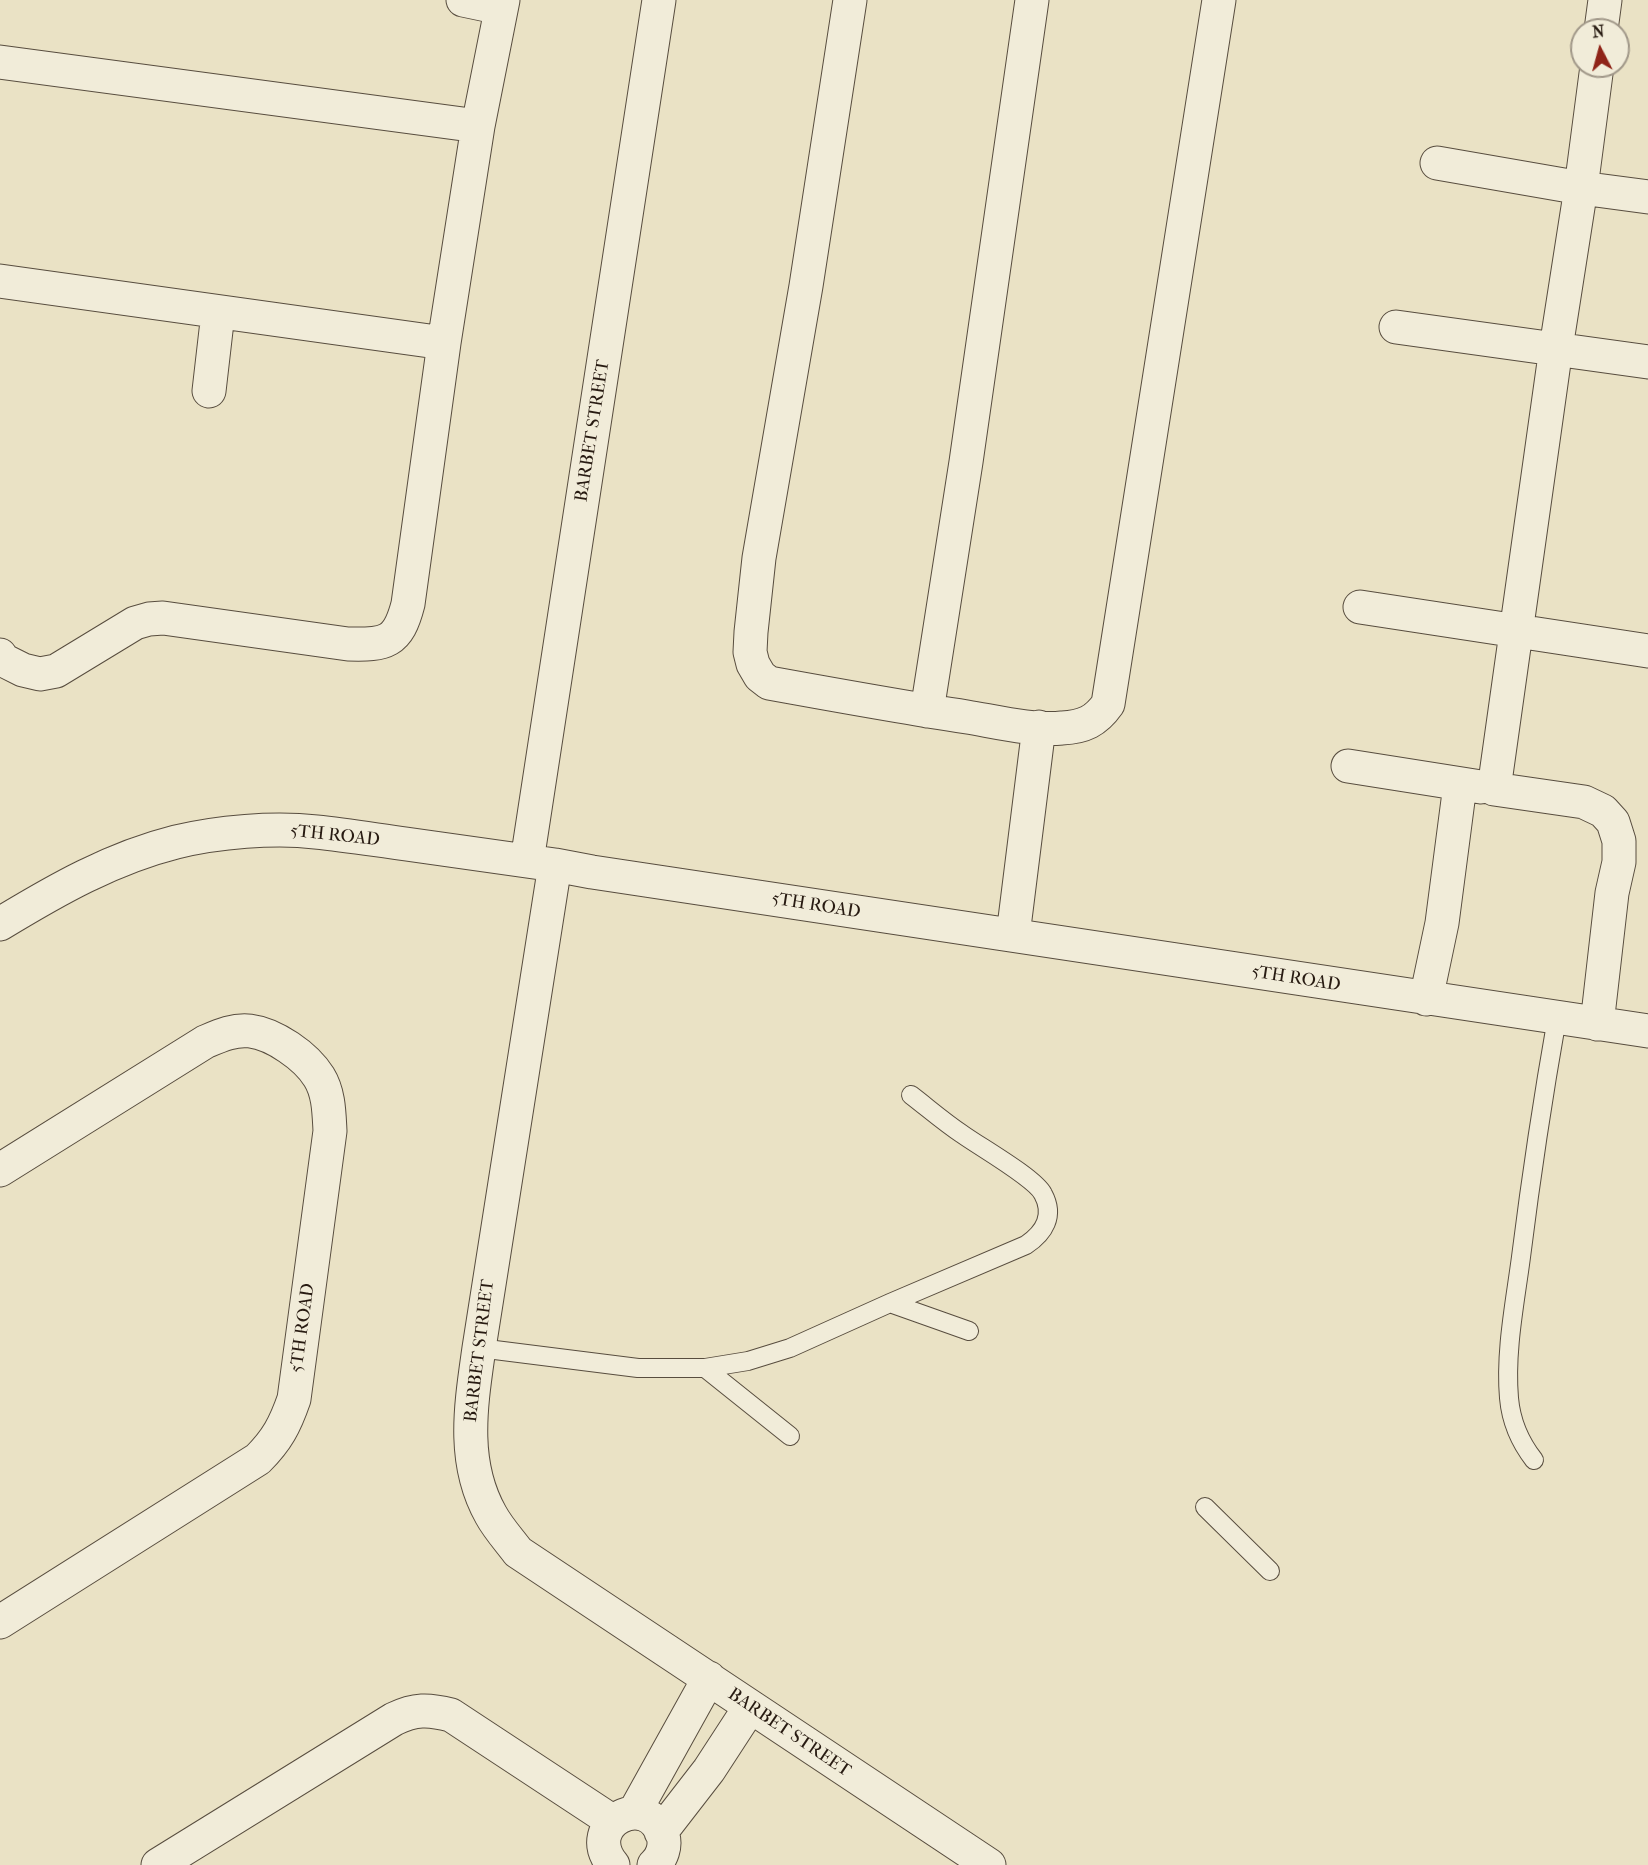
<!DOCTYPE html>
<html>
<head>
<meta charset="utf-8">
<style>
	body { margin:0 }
	#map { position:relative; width:1648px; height:1865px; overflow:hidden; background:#eae2c5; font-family:"IM FELL French Canon",serif }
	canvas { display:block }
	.north { position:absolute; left:1570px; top:18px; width:60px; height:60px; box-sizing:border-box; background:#f1ecd9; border:2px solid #a19889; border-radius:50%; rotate:354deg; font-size:16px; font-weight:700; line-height:24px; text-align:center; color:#281b12 }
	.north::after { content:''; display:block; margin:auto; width:21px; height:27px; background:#8f2418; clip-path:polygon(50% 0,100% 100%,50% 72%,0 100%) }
</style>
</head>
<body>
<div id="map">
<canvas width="1648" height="1865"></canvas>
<div class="north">N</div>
</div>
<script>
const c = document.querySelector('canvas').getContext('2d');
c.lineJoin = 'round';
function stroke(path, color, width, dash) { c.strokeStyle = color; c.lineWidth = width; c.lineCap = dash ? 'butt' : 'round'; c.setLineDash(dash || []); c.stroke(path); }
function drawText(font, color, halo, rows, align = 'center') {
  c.font = font + ' "IM FELL French Canon",serif'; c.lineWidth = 6; c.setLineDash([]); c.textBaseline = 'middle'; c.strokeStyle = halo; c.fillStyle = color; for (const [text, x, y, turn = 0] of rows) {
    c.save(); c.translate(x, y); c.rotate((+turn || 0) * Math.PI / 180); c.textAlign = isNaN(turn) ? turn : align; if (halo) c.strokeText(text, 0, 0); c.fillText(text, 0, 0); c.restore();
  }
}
const service = new Path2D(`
	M890,1303L969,1331
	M479,1348L638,1368H705L748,1361L790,1348L890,1303L1026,1245C1044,1233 1055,1216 1043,1194C1035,1178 980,1147 962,1134C944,1122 928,1108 911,1095
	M705,1368L790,1436
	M1534,1460C1520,1442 1511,1421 1509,1398C1505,1351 1515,1303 1521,1257C1531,1177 1543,1097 1557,1018
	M1205,1507L1270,1571`);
const minor = new Path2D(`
	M463,0L501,8
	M850,0L806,286L759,558L751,632L750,652L753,664L760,676L769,683C835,695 901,707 967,717C997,722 1033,731 1062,728C1084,727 1096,721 1108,704L1219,0
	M1601,30L1605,0
	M0,62L478,126
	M1437,163L1581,188L1648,197
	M0,281L444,343
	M1396,327L1648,362
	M209,391L218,313
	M1360,607L1648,651
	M0,655L3,660L23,670L40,674L56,671L135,623L149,619L163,618L348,644C386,645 398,643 408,604L444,343L478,126L503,0
	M927,711L966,462L1032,0
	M1348,766L1481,787
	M527,861L659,0
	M555,865L479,1348C471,1405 461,1462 491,1515C498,1528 509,1540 518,1552L989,1865
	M0,924C56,890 112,858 176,842C217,832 274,827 316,832C346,835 376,840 406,844C456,851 505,858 555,865L592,872L1648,1031
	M1013,935L1039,727
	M1426,999L1442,923L1460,785
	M1597,1024L1612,893L1619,862V841L1613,822L1603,811L1584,802L1494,789L1556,348L1581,188L1597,66
	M0,1170L205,1042C219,1036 234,1029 250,1031C274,1034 306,1056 319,1077C329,1093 329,1113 330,1131L294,1399C285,1425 277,1440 258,1459L0,1622
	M634,1813L709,1678
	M661,1832L709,1770L750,1707
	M158,1865L394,1719C415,1709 428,1709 451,1715L612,1821
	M613,1865C579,1824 648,1788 663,1836C666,1846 662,1858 654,1865`);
stroke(service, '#584d3f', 20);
stroke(minor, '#584d3f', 35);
stroke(service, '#f1ecd9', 18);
stroke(minor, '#f1ecd9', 33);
drawText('18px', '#281b12', '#f1ecd9', [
	["BARBET STREET",593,431,-81],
	["5TH ROAD",335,836,6],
	["5TH ROAD",816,906,9],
	["5TH ROAD",1296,979,9],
	["5TH ROAD",303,1328,-82],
	["BARBET STREET",480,1351,-83],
	["BARBET STREET",789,1733,34]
]);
</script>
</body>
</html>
